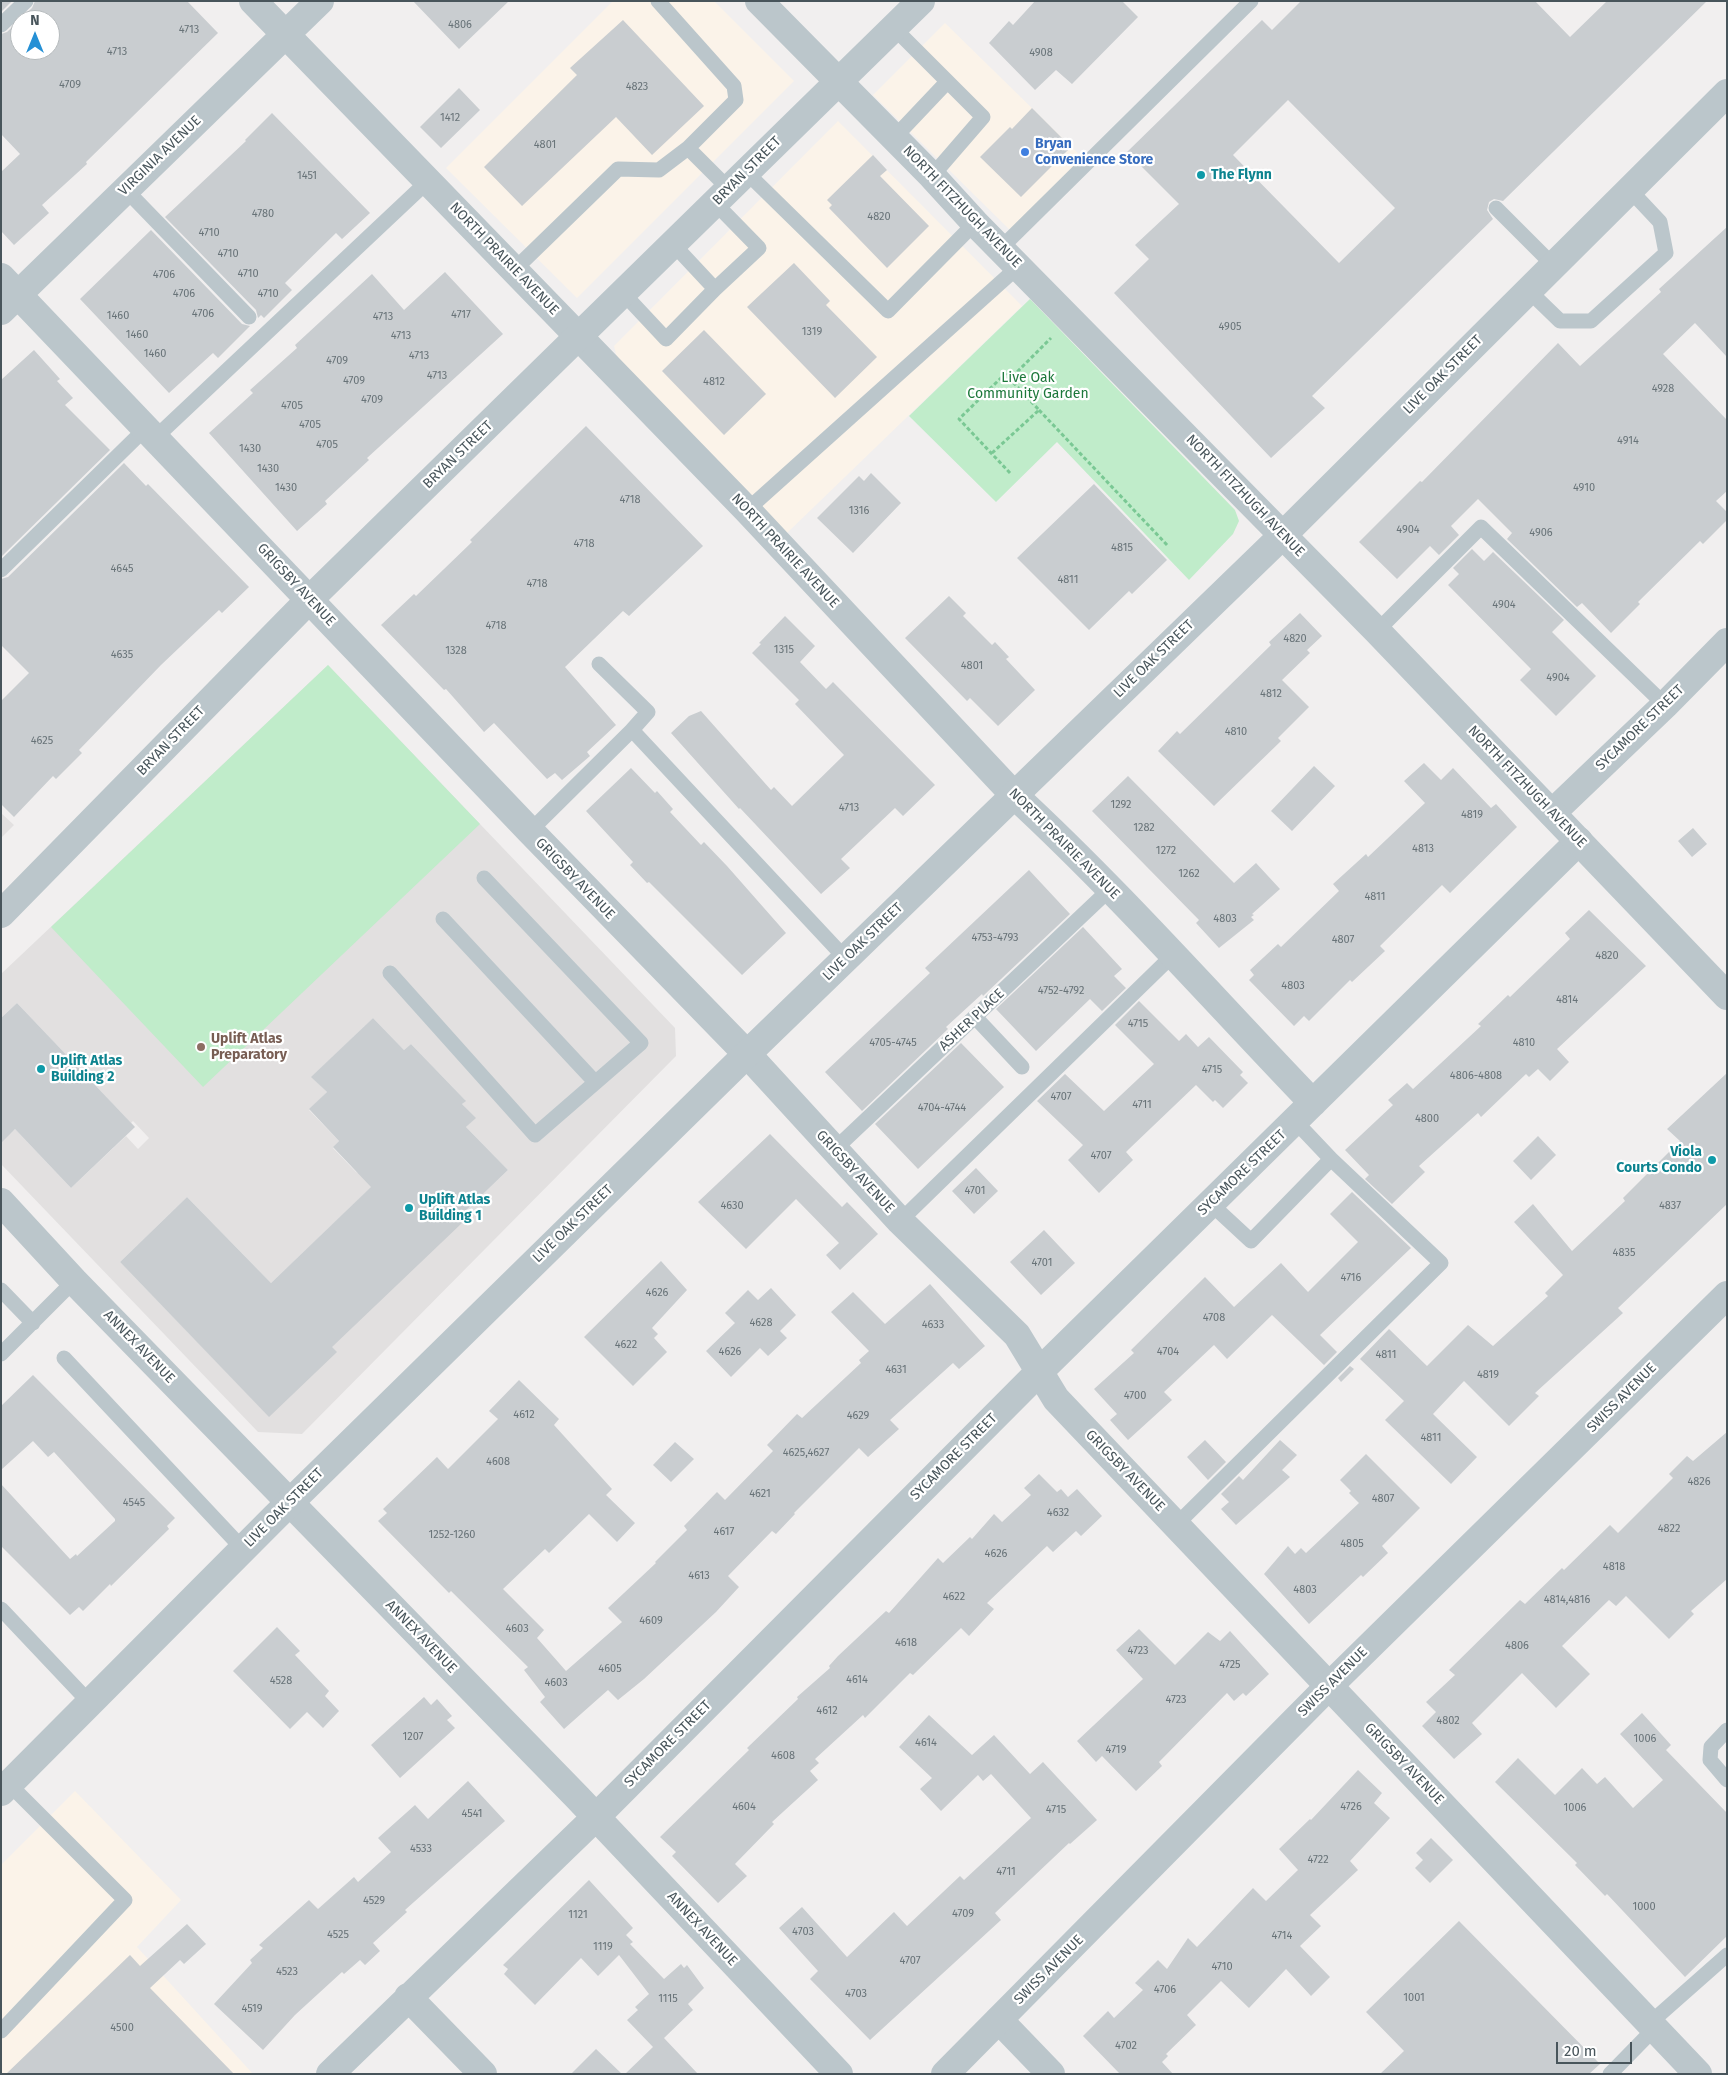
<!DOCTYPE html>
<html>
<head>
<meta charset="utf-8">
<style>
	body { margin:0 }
	#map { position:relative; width:1728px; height:2075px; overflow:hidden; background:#f1efef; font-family:"Fira Sans",sans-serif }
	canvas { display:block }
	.frame { position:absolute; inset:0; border:2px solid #48555b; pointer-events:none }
	.north { position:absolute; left:10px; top:10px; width:50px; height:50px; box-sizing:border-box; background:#fff; border:1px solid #b6bbbd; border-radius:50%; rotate:0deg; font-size:14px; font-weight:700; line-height:20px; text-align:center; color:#48555b }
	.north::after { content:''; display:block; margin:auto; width:18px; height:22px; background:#2590d5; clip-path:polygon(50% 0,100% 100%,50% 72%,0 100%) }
	.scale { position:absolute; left:1556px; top:2042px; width:76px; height:22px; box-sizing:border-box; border:2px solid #48555b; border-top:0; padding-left:6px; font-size:15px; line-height:18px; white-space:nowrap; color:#48555b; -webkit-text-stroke:4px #fff; paint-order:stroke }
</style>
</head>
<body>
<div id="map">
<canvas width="1728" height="2075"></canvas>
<div class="frame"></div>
<div class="north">N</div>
<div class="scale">20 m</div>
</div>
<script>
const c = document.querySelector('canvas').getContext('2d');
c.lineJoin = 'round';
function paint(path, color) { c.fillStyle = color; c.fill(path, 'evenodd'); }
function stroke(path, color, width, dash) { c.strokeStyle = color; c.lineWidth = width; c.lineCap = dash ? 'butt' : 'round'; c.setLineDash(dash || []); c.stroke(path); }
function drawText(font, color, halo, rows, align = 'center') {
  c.font = font + ' "Fira Sans",sans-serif'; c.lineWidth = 4.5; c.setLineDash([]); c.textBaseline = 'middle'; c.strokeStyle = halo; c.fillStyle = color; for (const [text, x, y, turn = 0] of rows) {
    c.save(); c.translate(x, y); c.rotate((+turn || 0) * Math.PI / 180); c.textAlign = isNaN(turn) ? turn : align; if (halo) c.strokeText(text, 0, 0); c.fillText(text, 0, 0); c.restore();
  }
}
paint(new Path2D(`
	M613,1H714L794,81L577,298L446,168Z
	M945,23L1086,161L1014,234L873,95Z
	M838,121L1022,306L787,533L618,362L614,346Z
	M75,1791L181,1900L137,1947L253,2074H1V1865Z`), '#fbf3e9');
paint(new Path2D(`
	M328,665L675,1028L676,1056L302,1434L258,1432L1,1164V1128L8,1135L15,1129L71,1188L126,1136L138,1149L149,1138L133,1121L131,1123L17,1003L1,1018V974ZM373,1018L404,1050L411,1044L465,1100L462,1104L475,1118L466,1127L508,1170L458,1218L301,1315L269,1416L120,1262L187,1197L271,1283L379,1180L356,1172L333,1148L339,1141L309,1110L327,1092L312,1077Z
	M1,813L14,825L1,838Z`), '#e2e0e0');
paint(new Path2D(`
	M1030,299L1235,510L1239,521L1233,534L1189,580L1057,442L996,502L909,416Z
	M328,665L480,824L203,1087L51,927Z`), '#c0ecca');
paint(new Path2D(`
	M1,1H12L1,12Z
	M35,1H187L218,33L86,162L87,164L42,205L49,213L14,245L1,231V172L20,154L1,134V34L7,32L32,8ZM20,20H50V50H20Z
	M413,1H509L459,49Z
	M1035,1H1122L1138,17L1072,84L1056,70L1035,90L989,43L1009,21L1013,25Z
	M1301,1H1535L1570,37L1607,1H1707L1503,201L1494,199L1489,202L1487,210L1493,219L1312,396L1325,408L1271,458L1114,293L1149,259L1135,245L1179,204L1127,152L1262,20L1272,30ZM1288,100L1395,208L1339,263L1233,155Z
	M623,20L704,106L652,155L616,117L522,206L484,167L577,75L570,68Z
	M459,88L480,110L441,148L420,127Z
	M1032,108L1071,147L1021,197L980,157L1010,127L1012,129Z
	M272,113L370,213L342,239L336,233L285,283L292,290L264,318L261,315L258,318L256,310L165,217L246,141L245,140Z
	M873,155L887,170L880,176L929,226L887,268L829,208L832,205L827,200Z
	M1727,227V357L1695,323L1663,354L1727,420V491L1716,501L1727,512V520L1703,544L1700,541L1638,602L1640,604L1611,633L1582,603L1577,607L1507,539L1512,533L1478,499L1451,526L1459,535L1439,555L1430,546L1397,579L1359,542L1420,481L1422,482L1558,343L1580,366L1661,292L1659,289Z
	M151,230L242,324L250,326L218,358L213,353L169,393L80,299Z
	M794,263L830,301L826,305L877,357L835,398L747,307Z
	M445,272L503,334L367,458L369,460L325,501L327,504L297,531L209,433L253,393L250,390L297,348L295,345L372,274L404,310Z
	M704,330L766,394L724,435L662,371Z
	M34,350L60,379L57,381L73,398L65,405L110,450L1,557V380Z
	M586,426L703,546L629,616L623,611L565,667L616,725L587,752L590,756L562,780L555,773L547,779L494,723L484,732L446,689L444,690L381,625L414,594L416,596L472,542L470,540Z
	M124,463L146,486L148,484L249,587L222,613L219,610L161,665L79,750L82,753L56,779L53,776L14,817L1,804V701L29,673L1,645V579L8,577Z
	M871,473L901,503L853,553L817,518L859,476L864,481Z
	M1094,484L1167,560L1132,594L1129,591L1089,630L1017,558Z
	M1472,549L1484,561L1493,552L1564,620L1552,632L1596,676L1556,716L1520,680L1531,669L1448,585L1459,574L1453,568Z
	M949,596L966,613L963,616L992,645L995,642L1009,657L1006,659L1035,690L998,726L970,698L967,701L905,638Z
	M1300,613L1322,636L1307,650L1310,653L1282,680L1309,707L1278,738L1281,741L1214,806L1158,751L1177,731L1180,734L1271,645L1269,642Z
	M785,616L815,646L800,662L826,689L833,682L935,785L903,816L895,808L841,859L850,868L821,894L740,808L739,809L671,733L689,716L701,711L771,790L774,787L792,806L844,755L795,704L799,700L752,653L761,644L759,643Z
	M1424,763L1441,780L1453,768L1491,808L1496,804L1517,827L1450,893L1442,885L1380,946L1385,951L1352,982L1350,980L1309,1021L1304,1016L1294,1026L1249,980L1254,975L1250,970L1278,944L1281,947L1339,891L1333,884L1366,854L1368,857L1425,803L1404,781Z
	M1314,766L1335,786L1292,831L1271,811Z
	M631,768L655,793L657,791L673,809L670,812L701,845L704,842L727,866L786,933L742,975L649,882L647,883L630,865L633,862L586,811Z
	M1128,776L1234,883L1256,863L1280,889L1252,914L1254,915L1251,917L1254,920L1219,948L1196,923L1199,920L1092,811Z
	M1693,828L1707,844L1692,857L1678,841Z
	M1029,870L1070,914L983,996L982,994L946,1027L948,1029L862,1111L825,1072L930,973L925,968Z
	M1589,910L1646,966L1557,1049L1569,1062L1550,1081L1538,1069L1529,1077L1526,1074L1481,1117L1478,1113L1419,1166L1425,1172L1392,1204L1365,1179L1369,1175L1345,1150L1393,1105L1388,1100L1407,1083L1413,1089L1481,1026L1478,1024L1508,995L1510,997L1570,939L1565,933Z
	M1083,927L1122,969L1114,976L1126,988L1102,1011L1090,999L1036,1051L996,1009Z
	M1139,1001L1179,1041L1186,1034L1198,1047L1209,1037L1243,1072L1240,1075L1248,1083L1223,1108L1215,1100L1213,1102L1196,1085L1129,1149L1126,1152L1133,1160L1099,1193L1068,1160L1083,1145L1037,1101L1065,1074L1104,1111L1154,1064L1115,1025Z
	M17,1003L135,1127L71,1188L15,1129L1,1143V1018Z
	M373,1018L404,1050L411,1044L466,1101L462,1104L476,1118L466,1127L508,1170L458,1218L462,1223L332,1347L337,1352L269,1417L120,1262L187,1197L271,1283L371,1187L333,1147L339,1141L309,1109L327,1092L311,1077Z
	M961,1043L1004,1087L918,1169L875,1124Z
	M1727,1073V1204L1618,1308L1623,1313L1535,1393L1539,1396L1509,1426L1464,1381L1433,1414L1477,1457L1451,1484L1385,1420L1404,1401L1360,1359L1389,1329L1427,1366L1468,1325L1493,1346L1548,1296L1545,1293L1563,1275L1514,1222L1533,1204L1572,1251L1625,1201L1623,1198L1680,1141L1667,1129Z
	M770,1134L842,1207L847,1202L878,1234L840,1270L826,1255L839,1243L796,1199L746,1249L698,1202Z
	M1538,1136L1556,1155L1531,1180L1513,1161Z
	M976,1168L998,1191L974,1214L952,1191Z
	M1352,1192L1411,1248L1320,1335L1337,1352L1324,1365L1272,1315L1227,1359L1214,1345L1164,1392L1172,1400L1128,1440L1110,1420L1117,1414L1094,1389L1134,1353L1131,1350L1205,1277L1234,1307L1281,1263L1308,1292L1358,1242L1330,1214Z
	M1044,1230L1075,1263L1041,1295L1010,1262Z
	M661,1261L687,1290L652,1328L658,1334L654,1338L667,1352L633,1386L584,1337Z
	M930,1284L985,1346L959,1369L953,1363L890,1420L899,1429L868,1457L859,1448L794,1513L795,1514L776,1534L772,1531L728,1576L739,1587L716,1612L644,1679L618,1700L608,1690L564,1729L540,1702L545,1697L524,1670L528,1667L451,1591L449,1593L378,1521L387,1513L383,1509L437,1457L448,1469L498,1419L489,1411L519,1380L559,1419L554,1425L612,1489L606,1495L635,1523L617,1542L589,1514L549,1553L545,1549L503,1589L544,1630L537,1638L566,1671L622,1622L608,1608L656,1563L655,1562L687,1530L684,1526L717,1492L725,1500L773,1451L767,1445L797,1414L802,1418L861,1363L859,1360L869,1351L831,1312L853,1292L885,1324Z
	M771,1288L796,1315L780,1331L787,1338L768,1356L760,1348L731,1377L706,1351L735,1323L725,1313L748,1290L758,1300Z
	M1350,1366L1354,1369L1341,1382L1338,1378Z
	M33,1375L175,1518L167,1526L169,1529L111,1586L110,1584L83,1611L79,1607L70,1615L1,1546V1484L70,1559L76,1554L77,1556L115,1521V1519L54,1452L48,1457L33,1441L1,1470V1406Z
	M1727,1432V1579L1691,1611L1694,1614L1669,1639L1626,1596L1616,1606L1609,1600L1562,1646L1590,1674L1556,1708L1522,1673L1472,1723L1482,1734L1454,1759L1422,1726L1436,1712L1426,1702L1455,1675L1449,1670L1520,1600L1525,1604L1562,1568L1564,1570L1610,1525L1618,1533L1673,1478L1669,1474L1687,1456L1693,1461Z
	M1205,1440L1226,1462L1208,1480L1187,1457Z
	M1280,1440L1297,1455L1282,1470L1290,1477L1236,1525L1221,1509L1229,1502L1221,1494L1239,1476L1243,1480Z
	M675,1442L694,1459L671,1482L653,1465Z
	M1366,1454L1420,1508L1382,1546L1388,1553L1363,1577L1361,1575L1309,1624L1264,1574L1288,1546L1295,1554L1301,1548L1306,1553L1359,1503L1349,1493L1351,1491L1340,1480Z
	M1039,1474L1057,1492L1061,1489L1068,1497L1077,1489L1102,1516L1081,1536L1076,1531L1053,1552L1047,1546L987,1603L994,1609L969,1636L961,1628L913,1675L910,1673L865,1718L863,1715L815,1759L819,1763L810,1771L818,1780L772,1822L774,1824L735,1864L747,1876L718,1903L672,1856L676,1852L660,1837L749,1750L747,1748L798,1699L797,1697L830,1668L829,1666L838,1656L886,1611L889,1613L938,1558L943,1563L970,1537L972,1539L994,1514L1002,1522L1031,1495L1024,1488Z
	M277,1627L300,1651L295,1655L329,1691L325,1696L339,1711L323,1728L307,1712L290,1729L233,1671Z
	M1139,1629L1175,1665L1208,1632L1220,1641L1230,1631L1269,1674L1246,1696L1243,1693L1234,1701L1227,1693L1159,1762L1162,1766L1136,1791L1102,1756L1096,1762L1077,1741L1143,1679L1116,1650Z
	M424,1697L431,1705L437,1699L452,1716L447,1720L455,1728L400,1778L371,1745Z
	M1642,1713L1671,1745L1666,1750L1727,1813V1936L1685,1977L1607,1894L1605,1896L1575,1865L1577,1863L1495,1782L1518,1758L1555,1795L1582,1768L1597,1784L1605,1777L1633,1808L1663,1780L1620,1734Z
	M929,1715L972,1755L994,1735L1030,1774L1043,1762L1097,1820L1070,1844L1069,1843L995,1913L1001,1920L870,2040L810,1979L818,1971L779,1928L802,1907L847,1957L894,1912L907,1926L960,1876L964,1880L1031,1818L991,1774L983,1781L978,1775L941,1811L920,1789L932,1778L899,1747Z
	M1358,1770L1382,1793L1374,1803L1390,1818L1350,1861L1358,1870L1310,1915L1321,1926L1300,1946L1330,1977L1311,1996L1286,1969L1249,2008L1221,1981L1187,2015L1196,2025L1166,2054L1168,2056L1162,2062L1173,2074H1120L1083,2036L1108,2011L1114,2018L1143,1990L1135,1983L1158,1960L1167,1969L1188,1938L1197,1947L1253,1888L1266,1901L1298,1870L1279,1849L1310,1819L1311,1820Z
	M468,1781L505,1821L405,1910L407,1912L373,1943L380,1951L365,1965L360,1960L344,1974L342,1972L295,2015L263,2050L214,2004L252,1963L250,1960L263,1948L259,1945L309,1900L318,1909L354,1877L358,1882L391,1852L378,1838L415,1805L428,1819Z
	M1431,1838L1453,1860L1430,1883L1415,1868L1423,1860L1416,1853Z
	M589,1880L633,1928L626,1935L633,1942L630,1944L664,1979L681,1964L684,1968L687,1965L704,1988L688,2004L693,2010L664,2038L698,2074H625L653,2047L627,2020L638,2010L635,2007L649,1994L619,1955L598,1976L581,1958L535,2005L504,1974L508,1969L503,1965Z
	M1459,1921L1600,2064L1589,2074H1380L1404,2051L1366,2012Z
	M187,1924L206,1944L184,1964L180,1960L150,1988L234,2074H6L130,1955L140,1966Z
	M596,2049L622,2074H571Z`), '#c9cdd0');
stroke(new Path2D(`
	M1039,410L1168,546
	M992,453L1039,410L1010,379
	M1010,473L959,419L1005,374L1010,379L1051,338`), '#7ac894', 3, [4, 2.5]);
stroke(new Path2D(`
	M658,1L734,86L736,100L688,148
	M1,25L26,1
	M894,28L983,117L932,176
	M894,138L947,82
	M746,172L888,311L975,223
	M126,190L249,317
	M1496,208L1553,265
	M673,244L715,289
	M1001,248L1251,1
	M514,270L618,169L659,170L688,148L729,189
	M1528,290L1560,321H1591L1666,253L1660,222L1629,189
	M623,293L666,339L715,289L759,248L715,203
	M155,438L428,181
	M747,510L1019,266
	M1,570L146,428
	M1377,631L1481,527L1665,705
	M599,664L648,712L632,730L846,959
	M530,831L632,730
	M443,919L595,1082
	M390,973L535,1135L641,1043L484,878
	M975,1017L1022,1067
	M835,1149L1109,890
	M1211,1204L1251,1241L1331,1159L1295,1121
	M900,1221L1173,955
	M1,1290L33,1323
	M1,1354L74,1281
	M64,1358L243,1549
	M1176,1525L1441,1263L1331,1159
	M1,1609L90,1703
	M1727,1730L1711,1747L1710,1760L1727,1780
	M1650,2023L1727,1955
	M1,2031L125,1900L9,1784
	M1610,2074L1655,2028`), '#bbc6cb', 15);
stroke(new Path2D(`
	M253,1L747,510L1014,795C1119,892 1214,1000 1313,1103
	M1,277L530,831L747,1054L900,1221L1017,1335L1056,1399L1698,2074
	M1,311L320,1
	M1552,813L1665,705L1727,642
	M1,1202L74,1281L578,1798L839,2074
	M408,1997L483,2074
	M999,2020L1051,2074
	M330,2074L596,1817L1040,1371L1579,841`), '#bbc6cb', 28);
stroke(new Path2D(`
	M759,1L932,176L975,223L1377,631L1727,996
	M1,914L310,599L921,1
	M1,1792L275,1517L747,1054L1283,535L1727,93
	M945,2074L1329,1686L1727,1295`), '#bbc6cb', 28);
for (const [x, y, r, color] of [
	[1025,152,5,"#3f7fe0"],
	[1201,175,5,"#0f9aa8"],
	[201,1047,5,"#8d6e63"],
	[41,1069,5,"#0f9aa8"],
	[1712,1160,5,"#0f9aa8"],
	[409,1208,5,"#0f9aa8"]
]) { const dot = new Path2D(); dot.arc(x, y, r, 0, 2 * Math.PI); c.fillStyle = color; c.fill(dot); stroke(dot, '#fff', 2); }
drawText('11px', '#687378', null, [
	["4806",460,25],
	["4713",189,30],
	["4713",117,52],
	["4908",1041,53],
	["4709",70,85],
	["4823",637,87],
	["1412",450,118],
	["4801",545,145],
	["1451",307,176],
	["4780",263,214],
	["4820",879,217],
	["4710",209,233],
	["4710",228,254],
	["4710",248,274],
	["4706",164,275],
	["4706",184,294],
	["4710",268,294],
	["4706",203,314],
	["4717",461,315],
	["1460",118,316],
	["4713",383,317],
	["4905",1230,327],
	["1319",812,332],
	["1460",137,335],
	["4713",401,336],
	["1460",155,354],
	["4713",419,356],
	["4709",337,361],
	["4713",437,376],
	["4709",354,381],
	["4812",714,382],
	["4928",1663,389],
	["4709",372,400],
	["4705",292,406],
	["4705",310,425],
	["4914",1628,441],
	["4705",327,445],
	["1430",250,449],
	["1430",268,469],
	["1430",286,488],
	["4910",1584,488],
	["4718",630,500],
	["1316",859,511],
	["4904",1408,530],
	["4906",1541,533],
	["4718",584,544],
	["4815",1122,548],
	["4645",122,569],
	["4811",1068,580],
	["4718",537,584],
	["4904",1504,605],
	["4718",496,626],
	["4820",1295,639],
	["1315",784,650],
	["1328",456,651],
	["4635",122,655],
	["4801",972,666],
	["4904",1558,678],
	["4812",1271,694],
	["4810",1236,732],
	["4625",42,741],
	["1292",1121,805],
	["4713",849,808],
	["4819",1472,815],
	["1282",1144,828],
	["4813",1423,849],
	["1272",1166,851],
	["1262",1189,874],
	["4811",1375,897],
	["4803",1225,919],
	["4753-4793",995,938],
	["4807",1343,940],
	["4820",1607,956],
	["4803",1293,986],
	["4752-4792",1061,991],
	["4814",1567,1000],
	["4715",1138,1024],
	["4705-4745",893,1043],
	["4810",1524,1043],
	["4715",1212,1070],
	["4806-4808",1476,1076],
	["4707",1061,1097],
	["4711",1142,1105],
	["4704-4744",942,1108],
	["4800",1427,1119],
	["4707",1101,1156],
	["4701",975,1191],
	["4630",732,1206],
	["4837",1670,1206],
	["4835",1624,1253],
	["4701",1042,1263],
	["4716",1351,1278],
	["4626",657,1293],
	["4708",1214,1318],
	["4628",761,1323],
	["4633",933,1325],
	["4622",626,1345],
	["4626",730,1352],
	["4704",1168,1352],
	["4811",1386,1355],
	["4631",896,1370],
	["4819",1488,1375],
	["4700",1135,1396],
	["4612",524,1415],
	["4629",858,1416],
	["4811",1431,1438],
	["4625,4627",806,1453],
	["4608",498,1462],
	["4826",1699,1482],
	["4621",760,1494],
	["4807",1383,1499],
	["4545",134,1503],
	["4632",1058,1513],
	["4822",1669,1529],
	["4617",724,1532],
	["1252-1260",452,1535],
	["4805",1352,1544],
	["4626",996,1554],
	["4818",1614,1567],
	["4613",699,1576],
	["4803",1305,1590],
	["4622",954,1597],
	["4814,4816",1567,1600],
	["4609",651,1621],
	["4603",517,1629],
	["4618",906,1643],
	["4806",1517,1646],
	["4723",1138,1651],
	["4725",1230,1665],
	["4605",610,1669],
	["4614",857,1680],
	["4528",281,1681],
	["4603",556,1683],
	["4723",1176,1700],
	["4612",827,1711],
	["4802",1448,1721],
	["1207",413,1737],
	["1006",1645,1739],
	["4614",926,1743],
	["4719",1116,1750],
	["4608",783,1756],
	["4604",744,1807],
	["4726",1351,1807],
	["1006",1575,1808],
	["4715",1056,1810],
	["4541",472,1814],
	["4533",421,1849],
	["4722",1318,1860],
	["4711",1006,1872],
	["4529",374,1901],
	["1000",1644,1907],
	["4709",963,1914],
	["1121",578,1915],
	["4703",803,1932],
	["4525",338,1935],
	["4714",1282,1936],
	["1119",603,1947],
	["4707",910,1961],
	["4710",1222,1967],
	["4523",287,1972],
	["4706",1165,1990],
	["4703",856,1994],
	["1001",1414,1998],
	["1115",668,1999],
	["4519",252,2009],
	["4500",122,2028],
	["4702",1126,2046]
]);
drawText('bold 14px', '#366cbe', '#fff', [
	["Bryan",1035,144],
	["Convenience Store",1035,160]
], 'left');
drawText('14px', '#48555b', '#fff', [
	["VIRGINIA AVENUE",160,156,-44],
	["BRYAN STREET",747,171,-45],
	["NORTH FITZHUGH AVENUE",962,207,46],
	["NORTH PRAIRIE AVENUE",504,259,46],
	["LIVE OAK STREET",1443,375,-45],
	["BRYAN STREET",458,455,-44],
	["NORTH FITZHUGH AVENUE",1245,496,46],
	["NORTH PRAIRIE AVENUE",785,551,47],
	["GRIGSBY AVENUE",296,585,47],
	["LIVE OAK STREET",1154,659,-44],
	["SYCAMORE STREET",1640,728,-44],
	["BRYAN STREET",171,741,-46],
	["NORTH FITZHUGH AVENUE",1527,787,46],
	["NORTH PRAIRIE AVENUE",1064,844,45],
	["GRIGSBY AVENUE",575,879,46],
	["LIVE OAK STREET",863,942,-44],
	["ASHER PLACE",972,1020,-43],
	["GRIGSBY AVENUE",855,1172,47],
	["SYCAMORE STREET",1242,1173,-44],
	["LIVE OAK STREET",573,1224,-44],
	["ANNEX AVENUE",139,1347,46],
	["SWISS AVENUE",1622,1398,-45],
	["SYCAMORE STREET",954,1457,-45],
	["GRIGSBY AVENUE",1125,1471,46],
	["LIVE OAK STREET",284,1508,-45],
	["ANNEX AVENUE",421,1637,46],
	["SWISS AVENUE",1333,1682,-45],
	["SYCAMORE STREET",668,1744,-45],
	["GRIGSBY AVENUE",1404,1764,46],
	["ANNEX AVENUE",702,1929,47],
	["SWISS AVENUE",1049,1970,-45]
]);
drawText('bold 14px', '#0d838f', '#fff', [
	["The Flynn",1211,175],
	["Uplift Atlas",51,1061],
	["Building 2",51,1077],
	["Viola",1702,1152,"right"],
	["Courts Condo",1702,1168,"right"],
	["Uplift Atlas",419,1200],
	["Building 1",419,1216]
], 'left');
drawText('14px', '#1d783b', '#fff', [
	["Live Oak",1028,378],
	["Community Garden",1028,394]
]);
drawText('bold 14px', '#785e54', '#fff', [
	["Uplift Atlas",211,1039],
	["Preparatory",211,1055]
], 'left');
</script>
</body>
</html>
